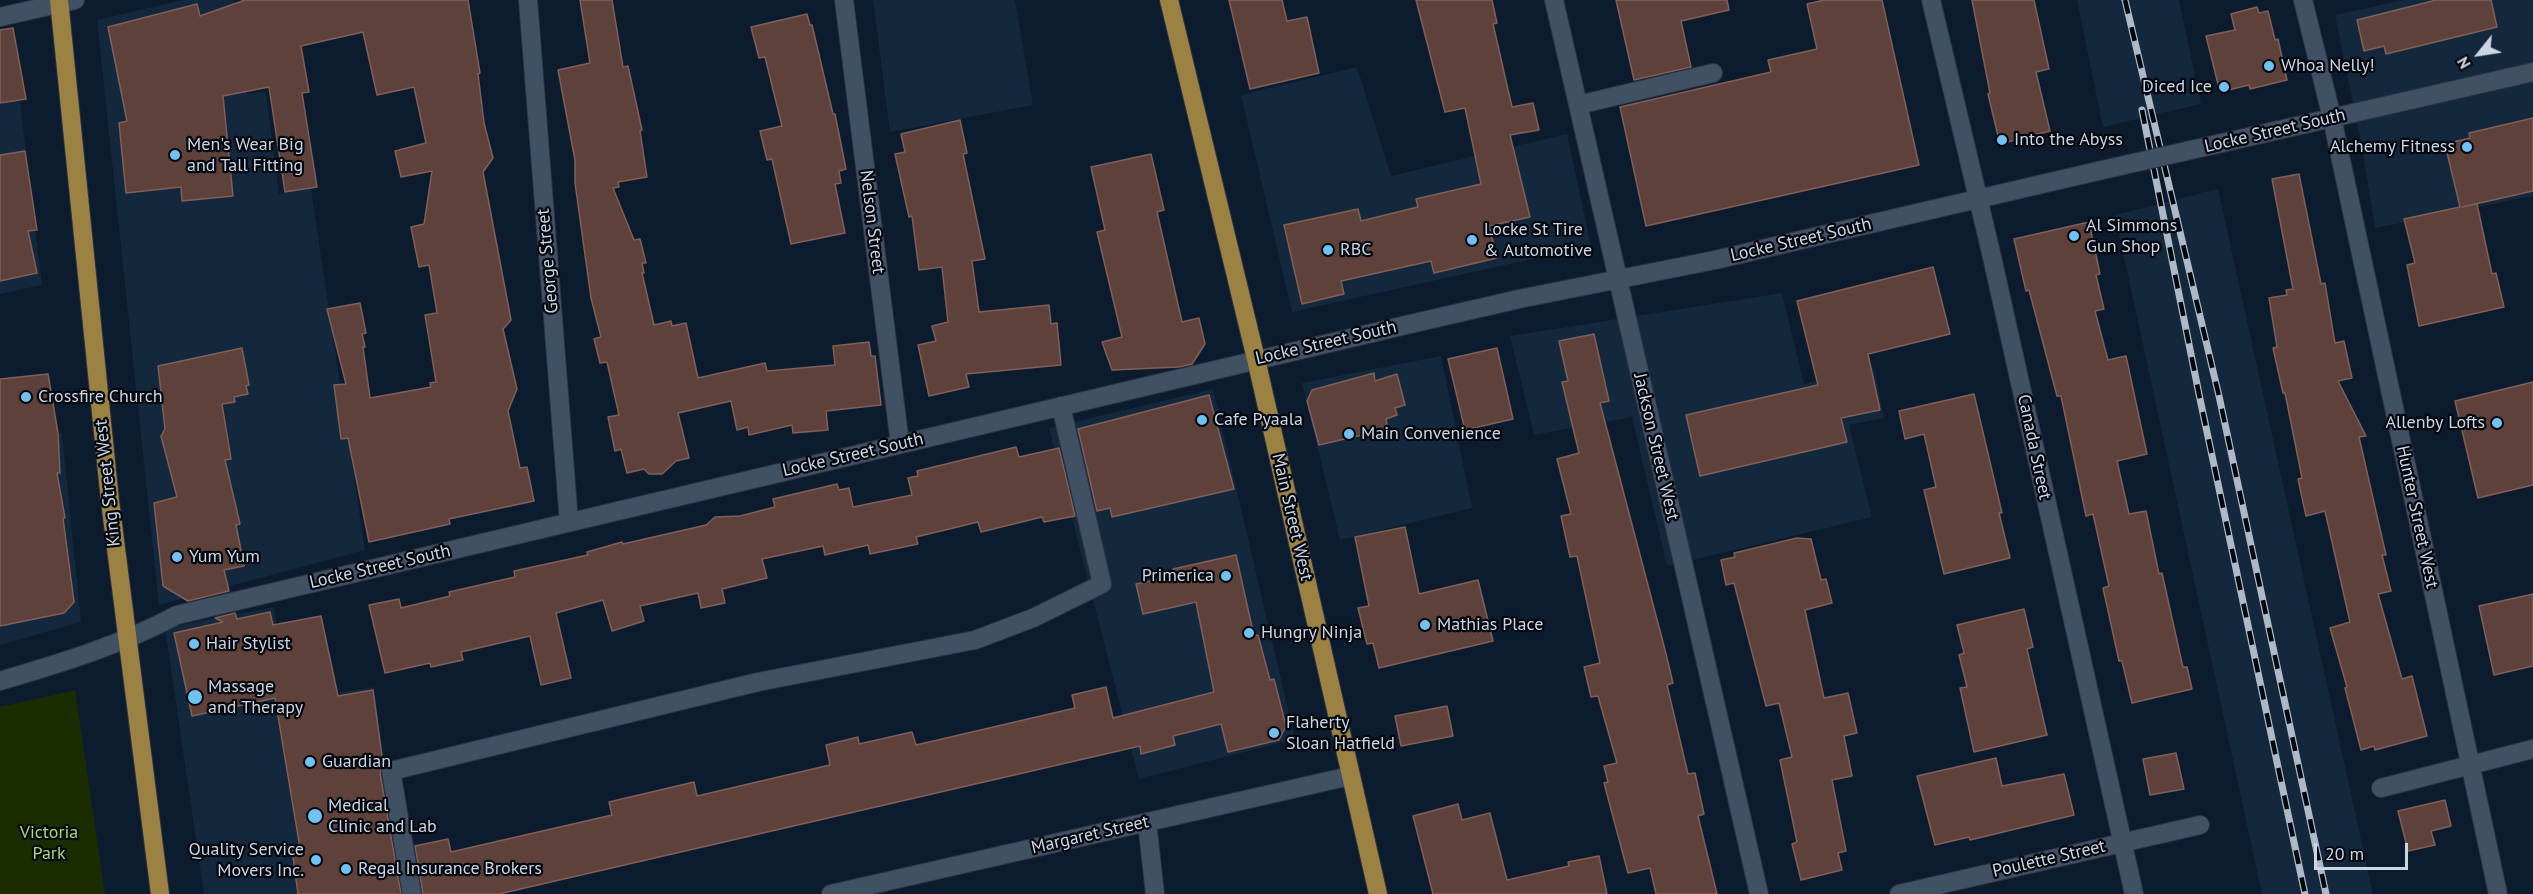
<!DOCTYPE html>
<html>
<head>
<meta charset="utf-8">
<style>
	body { margin:0 }
	#map { position:relative; width:2533px; height:894px; overflow:hidden; background:#0c1c2e; font-family:"PT Sans",sans-serif }
	canvas { display:block }
	.north { position:absolute; left:2449px; top:24px; width:60px; height:60px; -webkit-text-stroke:4px #02060d; paint-order:stroke; rotate:240deg; font-size:16px; font-weight:700; line-height:24px; text-align:center; color:#cbd6e2 }
	.north::after { content:''; display:block; margin:auto; width:21px; height:27px; background:#cbd6e2; clip-path:polygon(50% 0,100% 100%,50% 72%,0 100%) }
	.scale { position:absolute; left:2314px; top:843px; width:94px; height:27px; box-sizing:border-box; border:3px solid #cbd6e2; border-top:0; padding-left:8px; font-size:18px; line-height:21px; white-space:nowrap; color:#cbd6e2; -webkit-text-stroke:4px #02060d; paint-order:stroke }
</style>
</head>
<body>
<div id="map">
<canvas width="2533" height="894"></canvas>
<div class="north">N</div>
<div class="scale">20 m</div>
</div>
<script>
const c = document.querySelector('canvas').getContext('2d');
c.lineJoin = 'round';
function paint(path, color) { c.fillStyle = color; c.fill(path, 'evenodd'); }
function stroke(path, color, width, dash) { c.strokeStyle = color; c.lineWidth = width; c.lineCap = dash ? 'butt' : 'round'; c.setLineDash(dash || []); c.stroke(path); }
function drawText(font, color, halo, rows, align = 'center') {
  c.font = font + ' "PT Sans",sans-serif'; c.lineWidth = 4.5; c.setLineDash([]); c.textBaseline = 'middle'; c.strokeStyle = halo; c.fillStyle = color; for (const [text, x, y, turn = 0] of rows) {
    c.save(); c.translate(x, y); c.rotate((+turn || 0) * Math.PI / 180); c.textAlign = isNaN(turn) ? turn : align; if (halo) c.strokeText(text, 0, 0); c.fillText(text, 0, 0); c.restore();
  }
}
paint(new Path2D(`
	M183,0H234L247,94L266,92L279,194L311,189L365,550L159,605L97,20Z
	M873,0H1015L1033,105L890,132Z
	M2077,0H2179L2201,104L2103,127Z
	M2403,0H2533V196L2375,228L2362,147L2335,15Z
	M12,35L42,285L0,294V38Z
	M1357,67L1391,176L1567,134L1591,246L1292,312L1241,95Z
	M2218,189L2373,894H2262L2115,215Z
	M1782,293L1804,384L1874,368L1884,418L1849,425L1872,517L1667,566L1632,417L1534,435L1510,336Z
	M1441,356L1472,508L1340,540L1302,383Z
	M1213,389L1295,739L1139,779L1049,428Z
	M62,433L81,622L0,645V439Z
	M274,607L288,701L374,687L403,894H204L165,628Z`), '#13273d');
paint(new Path2D(`
	M75,690L105,894H0V707Z`), '#1a2d01');
const building = new Path2D(`
	M245,0H468L480,73L478,74L484,123L493,158L483,172L511,320L503,329L517,389L508,411L520,468L527,467L534,501L449,519L450,524L369,542L348,438L341,439L334,385L346,384L327,309L360,303L366,333L362,334L365,347H363L370,398L431,387L430,383L436,382L425,315L437,313L429,265L419,267L411,227L424,224L432,171L401,177L395,151L426,143L414,87L377,95L363,32L301,46L309,92L302,93L317,187L285,192L269,87L223,96L233,196L182,201L181,187L126,193L119,123L127,121L108,27L197,4L200,16Z
	M580,0H612L623,67L628,66L642,130L640,131L647,177L618,182L619,187L613,188L634,240L640,239L646,263H642L644,273H642L654,325L671,321L672,326L686,323L698,378L765,363L767,371L835,365L833,346L869,342L871,356H875L881,405L826,411L828,430L793,433L792,425L749,435L748,427L737,430L731,401L678,413L689,458L676,461L662,474H649L644,469L627,473L621,449L615,451L608,417L619,415L607,362L600,363L594,339L601,337L591,298L575,183V160L558,70L590,63Z
	M1229,0H1282L1287,21L1307,17L1319,73L1250,89Z
	M1416,0H1492L1497,23L1493,24L1512,107L1533,103L1539,130L1510,135L1530,217L1489,226L1497,258L1434,273L1431,261L1341,281L1344,294L1302,304L1284,225L1358,209L1361,221L1418,207L1416,199L1481,184L1465,108L1445,112Z
	M1616,0H1727L1729,10L1681,21L1691,67L1634,80Z
	M1824,0H1882L1919,165L1646,226L1620,107L1771,72L1768,60L1817,49L1807,4Z
	M1972,0H2034L2049,69L2036,72L2050,131L2000,144L1988,94L1990,93Z
	M2436,0H2491L2497,27L2386,54L2384,46L2364,51L2357,20Z
	M2257,7L2259,13L2268,11L2275,40L2278,39L2287,80L2250,89L2249,85L2220,92L2206,36L2235,30L2231,14Z
	M807,14L810,25H812L833,114H835L846,169L839,171L841,183L835,184L845,233L791,244L772,159L767,160L760,131L782,126L765,57L759,58L751,27Z
	M13,28L26,99L0,103V30Z
	M2533,118V191L2462,207L2477,204L2492,274L2496,273L2504,307L2419,326L2407,265L2415,263L2404,219L2460,207L2445,144L2470,138L2469,133Z
	M960,120L967,153L963,154L985,259L972,261L979,312L1049,305L1051,324L1057,323L1061,365L966,374L969,387L929,396L918,345L936,341L932,326L948,322L942,267L919,270L912,216L909,217L895,154L905,152L901,134Z
	M25,151L37,230L28,231L37,273L0,281V155Z
	M1151,154L1164,210L1157,212L1182,322L1199,318L1205,344L1192,364L1179,367L1112,370L1102,342L1122,337L1097,232L1105,230L1091,167Z
	M2299,174L2321,284L2325,283L2335,343L2344,341L2352,378L2338,381L2366,436L2359,437L2386,555H2382L2391,591L2378,594L2402,679L2412,676L2427,736L2375,750L2374,746L2361,750L2345,688L2347,687L2330,628L2350,622L2325,511L2306,516L2298,479L2302,478L2285,393H2283L2273,348L2277,347L2269,298L2287,295L2286,290L2293,289L2272,179Z
	M2089,222L2100,274L2096,275L2104,309L2095,311L2108,360L2126,356L2147,454L2117,461L2129,514L2146,511L2159,574L2162,573L2182,663L2183,667H2187L2192,689L2132,703L2122,661H2119L2103,588L2109,586L2093,514L2086,516L2061,396H2057L2029,290L2026,291L2014,239Z
	M1933,267L1950,334L1868,354L1880,410L1841,418L1847,442L1700,476L1686,415L1818,385L1797,301Z
	M1594,334L1609,401L1600,403L1664,646L1673,683L1667,685L1688,774L1695,773L1704,814L1698,816L1717,894H1656L1650,868L1628,873L1604,783L1608,782L1604,766L1617,763L1598,696L1591,697L1584,667L1600,663L1577,556L1570,557L1561,516L1571,514L1557,459L1579,453L1562,382L1568,381L1559,341Z
	M242,348L249,385L246,386L248,394L234,397L235,402L222,404L231,459L225,460L240,524L236,525L244,566L224,570L229,591L188,601L163,586L154,503L177,497L161,436L165,429L158,366Z
	M1497,348L1513,419L1465,430L1448,359Z
	M1374,373L1375,381L1397,374L1405,405L1395,408L1397,415L1386,419L1388,429L1319,445L1307,401L1312,390Z
	M48,374L58,433L60,473H57L65,518H63L74,602L64,613L0,626V379Z
	M2533,382V485L2478,498L2455,401Z
	M1974,394L2002,513H1999L2010,558L1944,574L1924,490L1936,487L1924,434L1905,439L1899,411Z
	M1209,395L1234,489L1112,517L1110,508L1097,511L1078,429Z
	M1016,447L1019,457L1059,448L1075,516L1044,522L1042,517L981,532L978,522L916,537L918,544L870,554L868,545L825,555L823,546L762,559L767,578L722,589L725,603L701,608L698,593L640,606L644,621L612,631L603,600L556,613L571,678L541,685L530,636L461,652L463,660L431,667L430,663L385,673L369,605L399,599L401,608L450,596L449,592L515,577L514,571L588,555L587,552L622,542L623,544L706,525L715,517L740,516L775,507L773,499L837,484L839,490L849,488L853,507L912,495L908,478L918,476L917,471Z
	M1405,527L1419,594L1478,580L1493,641L1379,668L1373,643L1367,644L1358,608L1369,606L1355,537Z
	M1797,538L1811,539L1821,580L1826,579L1832,603L1805,610L1824,698L1848,693L1857,733L1844,736L1852,776L1832,780L1846,851L1838,853L1842,870L1801,880L1792,844L1797,842L1780,760L1792,757L1779,703L1766,706L1734,583L1726,585L1721,560L1735,557L1734,553Z
	M1236,555L1254,636L1258,635L1270,680L1274,679L1286,726L1279,740L1228,752L1221,724L1173,736L1175,745L1141,754L1140,746L499,894H423L415,846L448,839L451,852L612,815L609,802L694,782L697,796L830,765L826,745L858,737L859,744L912,732L916,745L1075,708L1072,695L1106,687L1113,718L1214,692L1196,602L1143,614L1136,584L1174,576L1173,569Z
	M2533,594V666L2494,675L2479,606Z
	M2024,609L2033,647L2027,649L2047,735L1974,752L1960,688L1967,687L1959,655L1964,653L1957,625Z
	M270,612L273,625L321,616L338,696L373,690L383,764L380,773L401,894H298L292,850L300,848L275,698L192,716L174,633L223,622L215,618L235,613L237,619Z
	M1447,706L1453,736L1401,746L1395,716Z
	M2176,753L2184,789L2150,795L2143,759Z
	M1996,758L2002,786L2064,774L2074,815L1970,840L1969,837L1935,845L1917,776Z
	M2445,800L2451,826L2431,831L2435,845L2408,851L2398,811Z
	M1458,804L1462,820L1490,813L1507,880L1569,866L1568,862L1599,856L1607,894H1433L1413,816Z`);
paint(building, '#5e413b');
stroke(building, '#7e6059', 1.5);
const minor = new Path2D(`
	M528,0L569,522
	M844,0L900,444
	M1554,0L1759,894
	M1931,0L1992,257L2134,894
	M2303,0L2332,118L2498,894
	M0,17L75,0
	M1578,105L1713,73
	M2222,143L2533,72
	M0,681C61,663 121,645 177,615L1406,325L1519,299L1715,260L2098,171
	M2381,788L2533,749
	M1147,822L1155,894
	M412,894L391,771L758,682L975,640L1033,618L1102,584L1061,406
	M831,894L1350,776
	M1899,894L2200,825`);
const major = new Path2D(`
	M59,0L110,501L160,894
	M1169,0L1256,359L1378,894`);
stroke(minor, '#2d3442', 20);
stroke(major, '#2d3442', 20);
stroke(minor, '#405166', 18);
stroke(major, '#9c8242', 18);
const rail = new Path2D(`
	M2125,0L2219,396L2326,894
	M2142,110L2200,399L2305,894`);
stroke(rail, '#adb9c6', 7);
stroke(rail, '#02060d', 4.5, [14]);
const minorBridge = new Path2D(`
	M2098,171L2222,143`);
stroke(minorBridge, '#2d3442', 20, []);
stroke(minorBridge, '#405166', 18);
for (const [x, y, r, color] of [
	[2269,66,6,"#70c2f4"],
	[2224,87,6,"#70c2f4"],
	[2002,140,6,"#70c2f4"],
	[2467,147,6,"#70c2f4"],
	[175,155,6,"#70c2f4"],
	[2074,236,6,"#70c2f4"],
	[1472,240,6,"#70c2f4"],
	[1328,250,6,"#70c2f4"],
	[26,397,6,"#70c2f4"],
	[1202,420,6,"#70c2f4"],
	[2497,423,6,"#70c2f4"],
	[1349,434,6,"#70c2f4"],
	[177,557,6,"#70c2f4"],
	[1226,576,6,"#70c2f4"],
	[1425,625,6,"#70c2f4"],
	[1249,633,6,"#70c2f4"],
	[194,644,6,"#70c2f4"],
	[195,697,8,"#70c2f4"],
	[1274,733,6,"#70c2f4"],
	[310,762,6,"#70c2f4"],
	[315,816,8,"#70c2f4"],
	[316,860,6,"#70c2f4"],
	[346,869,6,"#70c2f4"]
]) { const dot = new Path2D(); dot.arc(x, y, r, 0, 2 * Math.PI); c.fillStyle = color; c.fill(dot); stroke(dot, '#02060d', 2); }
drawText('18px', '#cbd6e2', '#02060d', [
	["Whoa Nelly!",2281,66],
	["Diced Ice",2212,87,"right"],
	["Into the Abyss",2014,140],
	["Men's Wear Big",187,145],
	["and Tall Fitting",187,166],
	["Alchemy Fitness",2455,147,"right"],
	["Al Simmons",2086,226],
	["Gun Shop",2086,247],
	["Locke St Tire",1484,230],
	["& Automotive",1484,251],
	["RBC",1340,250],
	["Crossfire Church",38,397],
	["Cafe Pyaala",1214,420],
	["Allenby Lofts",2485,423,"right"],
	["Main Convenience",1361,434],
	["Yum Yum",189,557],
	["Primerica",1214,576,"right"],
	["Mathias Place",1437,625],
	["Hungry Ninja",1261,633],
	["Hair Stylist",206,644],
	["Massage",208,687],
	["and Therapy",208,708],
	["Flaherty",1286,723],
	["Sloan Hatfield",1286,744],
	["Guardian",322,762],
	["Medical",328,806],
	["Clinic and Lab",328,827],
	["Quality Service",304,850,"right"],
	["Movers Inc.",304,871,"right"],
	["Regal Insurance Brokers",358,869]
], 'left');
drawText('18px', '#cbd6e2', '#02060d', [
	["Locke Street South",2275,131,-13],
	["Nelson Street",872,222,83],
	["Locke Street South",1801,240,-13],
	["George Street",548,261,-95],
	["Locke Street South",1326,343,-13],
	["Jackson Street West",1656,447,77],
	["Canada Street",2034,447,78],
	["Locke Street South",853,455,-13],
	["King Street West",108,483,-96],
	["Main Street West",1292,517,77],
	["Hunter Street West",2417,517,78],
	["Locke Street South",380,567,-13],
	["Margaret Street",1090,835,-13],
	["Poulette Street",2049,859,-13]
]);
drawText('18px', '#a7da73', '#02060d', [
	["Victoria",49,833],
	["Park",49,854]
]);
</script>
</body>
</html>
